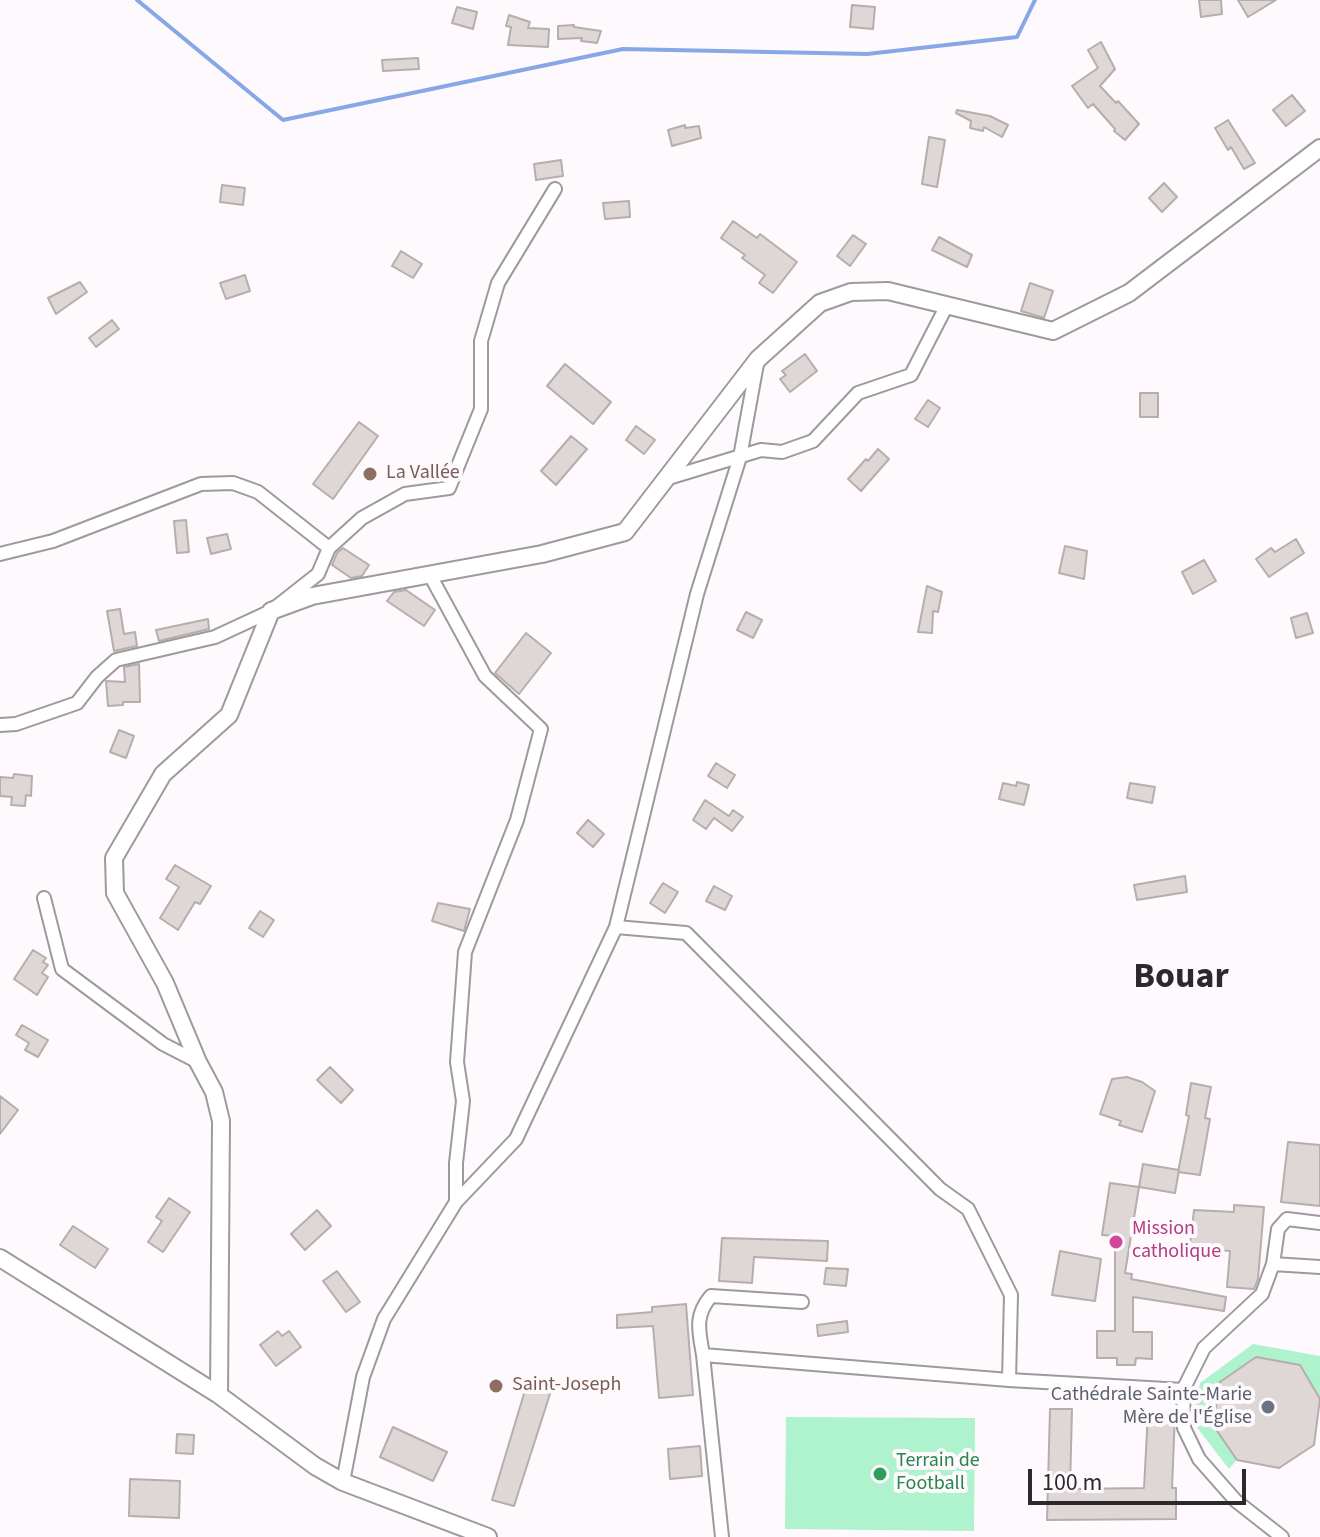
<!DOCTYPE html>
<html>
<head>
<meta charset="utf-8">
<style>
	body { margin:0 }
	#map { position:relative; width:1320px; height:1537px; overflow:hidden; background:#fef9fd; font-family:"Source Sans 3",sans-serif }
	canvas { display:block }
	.scale { position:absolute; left:1028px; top:1469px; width:218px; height:36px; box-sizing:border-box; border:4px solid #2b292b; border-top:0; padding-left:10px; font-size:24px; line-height:28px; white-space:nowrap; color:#2b292b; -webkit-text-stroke:6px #fef9fd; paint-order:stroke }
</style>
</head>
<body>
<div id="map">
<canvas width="1320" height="1537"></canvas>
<div class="scale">100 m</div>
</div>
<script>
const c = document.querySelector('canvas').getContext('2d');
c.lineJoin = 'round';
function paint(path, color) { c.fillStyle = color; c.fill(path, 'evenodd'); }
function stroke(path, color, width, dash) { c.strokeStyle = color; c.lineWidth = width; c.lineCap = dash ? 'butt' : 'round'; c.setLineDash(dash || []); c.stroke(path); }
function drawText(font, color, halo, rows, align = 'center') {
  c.font = font + ' "Source Sans 3",sans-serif'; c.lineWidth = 8; c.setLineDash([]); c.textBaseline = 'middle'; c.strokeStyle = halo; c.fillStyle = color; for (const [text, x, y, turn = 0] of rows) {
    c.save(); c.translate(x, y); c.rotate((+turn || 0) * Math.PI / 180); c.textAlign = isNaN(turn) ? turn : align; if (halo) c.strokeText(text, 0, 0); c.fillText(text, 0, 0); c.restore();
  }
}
paint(new Path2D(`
	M1253,1344L1320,1356V1399L1300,1365L1256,1357L1220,1382L1213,1425L1237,1460L1229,1469L1192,1421L1200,1383Z
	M786,1417L975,1418L974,1531L785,1529Z`), '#aef3cd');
stroke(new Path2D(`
	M137,0L283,120L623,49L867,54L1017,37L1035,0`), '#87a7e6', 4);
const building = new Path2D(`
	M1199,0H1221L1222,14L1201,17Z
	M1238,0H1276L1248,17Z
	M852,5L875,7L873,29L850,27Z
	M457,7L477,12L473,29L452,23Z
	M509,15L530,22L528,28L549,29L548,47L508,45L511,27L506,26Z
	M574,25V27L601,31L597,43L581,41L582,38L558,39V26Z
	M1101,42L1115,69L1100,86L1116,103L1118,101L1139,124L1125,140L1114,131L1115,129L1093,104L1088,108L1072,86L1098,68L1088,50Z
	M418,58L419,69L383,71L382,60Z
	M1292,95L1305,111L1286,126L1273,110Z
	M957,110L990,116L1008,125L1002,137L984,127L983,131L970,128L971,121L956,113Z
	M1228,120L1255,163L1244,169L1231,147L1228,150L1215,128Z
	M685,125V128L699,126L701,138L672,146L668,130Z
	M929,137L945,140L937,187L922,184Z
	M561,160L563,176L536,180L534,164Z
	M1164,183L1177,197L1162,212L1149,198Z
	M222,185L245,188L243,205L220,202Z
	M629,201L630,217L605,219L603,203Z
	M733,221L757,238L760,234L797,262L773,293L759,283L765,275L742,258L745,255L721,238Z
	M853,235L866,244L850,266L837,256Z
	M939,237L972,255L967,267L932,250Z
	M401,251L422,264L413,278L392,266Z
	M245,275L250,291L226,299L220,283Z
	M80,282L87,292L56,314L48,298Z
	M1030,283L1053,291L1044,318L1021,311Z
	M112,320L119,329L96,347L89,338Z
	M805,354L817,371L790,392L780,379L786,375L782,371Z
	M565,364L611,402L593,424L547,386Z
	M1140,393H1158V417H1140Z
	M928,400L940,408L928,427L915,419Z
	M359,422L378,436L333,499L313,484Z
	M636,426L655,440L644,454L626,440Z
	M571,436L587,449L556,485L541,471Z
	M878,449L889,459L861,491L848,479L866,459L868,461Z
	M186,520L189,552L177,553L174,521Z
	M227,534L231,549L211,554L207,538Z
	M1296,539L1304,553L1269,577L1256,559L1271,548L1275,552Z
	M1065,546L1087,551L1084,579L1059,573Z
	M343,548L369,565L362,576L351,578L332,565L337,553Z
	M1204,560L1216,581L1193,594L1182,572Z
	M927,586L942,592L938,612L933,611L932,633L918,632Z
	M406,590L435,610L424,626L387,601L394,592Z
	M120,609L124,634L135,632L137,646L114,651L107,611Z
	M746,612L762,620L753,638L737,630Z
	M1307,613L1313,633L1296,638L1291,618Z
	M208,619L209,629L159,641L156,630Z
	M526,633L551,653L519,694L495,673Z
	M139,664L140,702H123V705L108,706L106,681L125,682L124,667Z
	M119,730L134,736L126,758L110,752Z
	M716,763L735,775L727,788L708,776Z
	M14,774L32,776L31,796L26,795L25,806L11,805L12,797L0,796V777L13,778Z
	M1017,782L1029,785L1024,805L999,799L1003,783L1016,786Z
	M1130,783L1155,787L1152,803L1127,798Z
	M705,800L729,816L733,810L743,817L732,831L714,818L706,829L693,820Z
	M588,820L604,834L593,847L577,833Z
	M175,865L211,886L200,904L195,902L178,930L160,918L179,887L166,879Z
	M1185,876L1187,892L1137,900L1134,885Z
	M663,883L678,892L665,913L650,903Z
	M714,886L732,896L725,910L706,901Z
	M438,903L470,909L464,931L432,921Z
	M260,911L274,920L263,937L249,928Z
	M33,950L46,958L43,962L48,965L42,973L48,977L37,995L14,979Z
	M22,1025L48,1040L38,1057L25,1050L29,1043L16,1035Z
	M330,1067L353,1090L341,1103L317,1080Z
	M1127,1077L1142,1082L1155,1091L1142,1132L1119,1125L1121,1121L1100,1114L1112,1079Z
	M1191,1083L1211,1087L1205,1118L1210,1119L1200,1175L1178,1172L1189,1116L1186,1115Z
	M0,1096L18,1110L0,1134Z
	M1288,1142L1320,1145V1206L1281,1202Z
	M1143,1164L1179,1170L1175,1193L1139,1187Z
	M1110,1183L1139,1187L1125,1273L1132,1274L1131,1279L1226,1297L1224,1311L1133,1297V1332H1152V1359L1136,1358L1135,1365H1117V1358H1097V1331H1115V1236L1102,1235Z
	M169,1198L190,1212L163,1252L148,1242L162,1221L156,1217Z
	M1234,1205L1264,1207L1258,1279L1254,1289L1227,1287L1230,1251L1201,1249L1200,1254L1189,1253L1194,1210L1234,1212Z
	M317,1210L331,1226L305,1250L291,1234Z
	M73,1226L108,1249L95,1268L60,1245Z
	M722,1238L828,1241L827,1261L754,1257L752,1283L719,1281Z
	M1060,1251L1101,1259L1095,1301L1052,1295Z
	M826,1268L848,1269L846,1286L824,1284Z
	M337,1271L360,1302L346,1312L323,1281Z
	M686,1304L693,1395L659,1398L653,1326L617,1328V1315L652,1312V1307Z
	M847,1321L848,1332L818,1336L817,1325Z
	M278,1331L282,1336L289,1331L301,1347L276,1366L260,1345Z
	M1256,1357L1300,1365L1320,1399L1314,1445L1279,1468L1237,1460L1213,1425L1220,1382Z
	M526,1387L550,1394L514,1506L492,1500Z
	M1050,1409H1072L1070,1489L1144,1488L1148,1413L1175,1414L1172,1488H1176V1519L1047,1520Z
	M393,1427L447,1452L433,1481L380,1457Z
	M177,1434L194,1435L193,1454L176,1453Z
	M700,1446L702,1476L670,1479L668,1449Z
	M130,1479L180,1481L179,1518L129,1516Z`);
paint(building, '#ded7d5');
stroke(building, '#b5aead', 2);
const minor = new Path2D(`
	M665,479L761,450L782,452L813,441L858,393L911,375L947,305
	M329,548L362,518L405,494L449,488L481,409V341L498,283L555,189
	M0,554L53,541L201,484L233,483L258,492L329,548L318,574L271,611L215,637L116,660L97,677L77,703L16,724L0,725
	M430,575L485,676L541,729L517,820L465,952L457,1062L463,1101L456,1163V1202
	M44,898L62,969L163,1044L198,1062
	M616,927L686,933L940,1189L968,1209L1011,1295L1009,1380
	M1273,1264L1278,1229L1287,1219L1320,1223
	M703,1355C699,1331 694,1316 711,1296L802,1302
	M343,1482L363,1377L384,1319L456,1202L516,1139L616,927L697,594L740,457L757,364
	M722,1537L703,1355L1009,1380L1183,1390
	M1282,1537L1236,1501L1199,1459L1184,1428L1183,1390L1204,1348L1262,1294L1273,1264L1320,1267`);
const tertiary = new Path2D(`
	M0,1258L219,1395L315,1466L343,1482L488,1537
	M219,1395L221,1121L214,1092L198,1062L165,983L115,893L114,858L163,774L229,715L271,611L312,596L542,554L625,532L758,359L820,303L851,292L888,291L1053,331L1129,293L1320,148`);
stroke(minor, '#9e999d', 16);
stroke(tertiary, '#9e999d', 20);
stroke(minor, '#fff', 12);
stroke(tertiary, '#fff', 16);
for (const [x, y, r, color] of [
	[370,474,8,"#8d6e63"],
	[1116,1242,8,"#d1479c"],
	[496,1386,8,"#8d6e63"],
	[1268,1407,8,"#6b7280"],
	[880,1474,8,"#2e9e5b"]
]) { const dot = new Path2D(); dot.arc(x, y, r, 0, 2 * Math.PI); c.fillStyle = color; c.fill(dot); stroke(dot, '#fef9fd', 3); }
drawText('20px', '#785e54', '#fef9fd', [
	["La Vallée",386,474],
	["Saint-Joseph",512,1386]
], 'left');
drawText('20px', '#b23c85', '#fef9fd', [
	["Mission",1132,1230],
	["catholique",1132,1253]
], 'left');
drawText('20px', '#5b616d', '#fef9fd', [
	["Cathédrale Sainte-Marie",1252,1396],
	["Mère de l'Église",1252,1419]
], 'right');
drawText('20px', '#27864d', '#fef9fd', [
	["Terrain de",896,1462],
	["Football",896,1485]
], 'left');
drawText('bold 36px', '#2b292b', '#fef9fd', [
	["Bouar",1181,979]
]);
</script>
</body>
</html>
